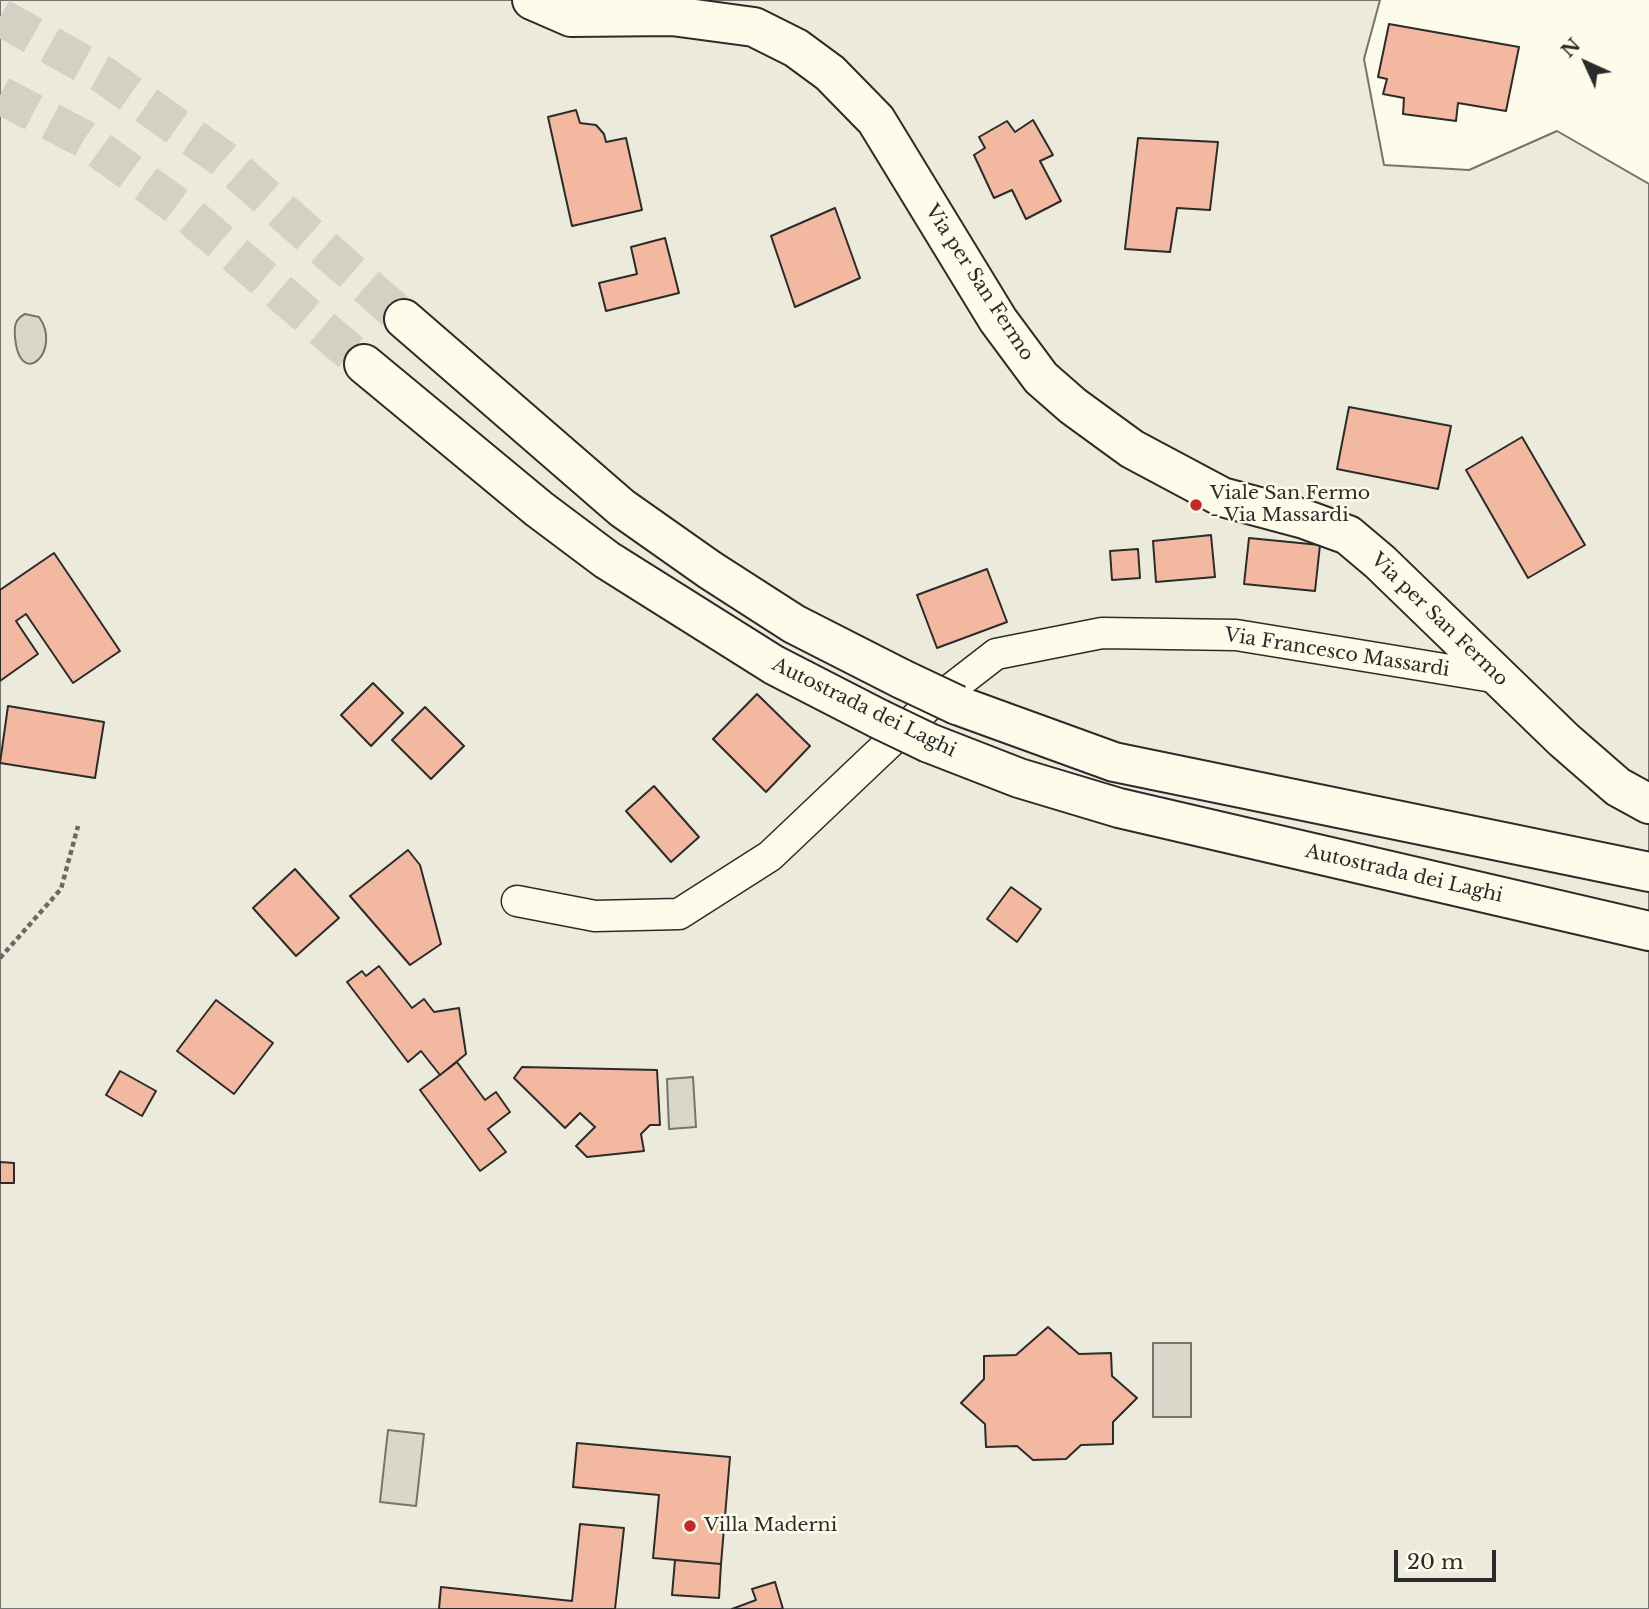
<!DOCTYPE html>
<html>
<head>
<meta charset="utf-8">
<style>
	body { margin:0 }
	#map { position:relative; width:1649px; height:1609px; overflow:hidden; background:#fdfbea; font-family:"Libre Baskerville",serif }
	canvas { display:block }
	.north { position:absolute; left:1551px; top:28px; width:70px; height:70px; -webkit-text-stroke:5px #fdfbea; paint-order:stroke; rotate:315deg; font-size:19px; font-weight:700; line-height:28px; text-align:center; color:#2b2b2b }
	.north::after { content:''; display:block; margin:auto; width:24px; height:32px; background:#2b2b2b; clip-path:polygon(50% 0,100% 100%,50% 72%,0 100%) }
	.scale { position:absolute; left:1394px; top:1550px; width:102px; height:32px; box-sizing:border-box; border:4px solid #2b2b2b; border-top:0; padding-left:9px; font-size:21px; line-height:24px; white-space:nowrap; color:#2b2b2b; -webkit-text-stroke:5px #fdfbea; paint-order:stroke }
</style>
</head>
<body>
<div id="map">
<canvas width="1649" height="1609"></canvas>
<div class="north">N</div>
<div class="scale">20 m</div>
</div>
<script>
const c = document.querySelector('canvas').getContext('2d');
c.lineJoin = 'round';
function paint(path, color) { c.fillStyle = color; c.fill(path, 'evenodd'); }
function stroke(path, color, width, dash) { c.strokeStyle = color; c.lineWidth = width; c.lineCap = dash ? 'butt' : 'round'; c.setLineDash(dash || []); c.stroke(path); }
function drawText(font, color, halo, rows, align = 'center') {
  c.font = font + ' "Libre Baskerville",serif'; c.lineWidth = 5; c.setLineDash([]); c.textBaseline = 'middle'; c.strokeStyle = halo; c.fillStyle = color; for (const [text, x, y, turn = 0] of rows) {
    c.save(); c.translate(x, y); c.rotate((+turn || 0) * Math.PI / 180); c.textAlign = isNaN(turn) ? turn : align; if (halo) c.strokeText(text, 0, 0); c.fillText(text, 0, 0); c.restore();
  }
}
const green = new Path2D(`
	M0,0H1380L1364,59L1384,165L1469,170L1557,131L1649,184V1609H0Z`);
paint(green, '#ecebdb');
stroke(green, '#74746e', 2);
const water = new Path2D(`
	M25,314L39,317C63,350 20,392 15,337C14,326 15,319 25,314Z
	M693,1077L696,1127L669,1129L667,1079Z
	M1153,1343H1191V1417H1153Z
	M388,1430L424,1434L416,1506L380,1502Z`);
paint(water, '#d8d7c9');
stroke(water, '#74746e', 2);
const building = new Path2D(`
	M1389,24L1519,47L1506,111L1458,103L1456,121L1403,114L1404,98L1383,94L1387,79L1378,77Z
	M576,110L580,123L596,125L604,134L606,142L626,138L642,210L572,226L548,117Z
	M1033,120L1053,155L1040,161L1061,201L1026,219L1012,190L994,198L974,155L985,148L979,137L1007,121L1015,132Z
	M1138,138L1218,142L1210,210L1177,208L1170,252L1125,249Z
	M835,208L860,278L795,307L771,236Z
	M665,238L679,293L606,311L599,283L637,274L631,247Z
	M1349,407L1451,426L1438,489L1337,469Z
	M1522,437L1585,545L1528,578L1466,470Z
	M1211,535L1215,577L1156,582L1153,541Z
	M1249,538L1320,545L1315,591L1244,584Z
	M1138,549L1140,578L1112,580L1110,551Z
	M54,553L120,651L73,683L26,614L16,621L38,654L0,681V590Z
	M987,569L1007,622L937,648L917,595Z
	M373,683L403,713L371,746L341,715Z
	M757,694L810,746L766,792L713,739Z
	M8,706L104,722L95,778L0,763Z
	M425,707L464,746L431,779L392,740Z
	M654,786L699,837L671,862L626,811Z
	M408,850L420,865L441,944L410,965L350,896Z
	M295,869L339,918L296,956L253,908Z
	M1011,887L1041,909L1017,942L987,919Z
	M379,966L412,1008L424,999L434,1012L459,1008L466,1054L440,1075L421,1051L408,1062L347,982L362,971L366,976Z
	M216,1000L273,1043L234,1094L177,1051Z
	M457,1062L485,1100L496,1092L510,1112L488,1129L506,1152L480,1171L420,1090Z
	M522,1067L657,1070L660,1125H650L641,1134L644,1151L587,1157L576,1146L595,1127L580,1113L565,1128L514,1078Z
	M120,1071L156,1091L142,1116L106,1095Z
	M0,1162L14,1163V1183H0Z
	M1048,1327L1079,1354L1111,1353L1112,1376L1137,1398L1113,1422V1444L1081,1445L1066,1459L1033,1460L1017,1446L986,1447L985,1424L961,1403L984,1379V1356L1016,1355Z
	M577,1443L730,1457L721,1564L653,1558L659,1495L573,1487Z
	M580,1524L624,1528L615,1609H439L441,1587L572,1601Z
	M675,1560L721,1564L719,1598L672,1595Z
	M775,1582L783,1609H732L756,1600L752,1589Z`);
paint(building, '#f2b8a0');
stroke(building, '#2b2b2b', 2);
stroke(new Path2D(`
	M0,17L102,74L223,159L404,319
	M0,95L84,139L184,211L364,364`), '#d3d1c4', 38, [38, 19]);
const minor = new Path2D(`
	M517,901L595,916L679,914L770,856L925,709L996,654L1102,633L1236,635L1499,678`);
const secondary = new Path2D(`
	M532,0L571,17L672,16L754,27L796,48L830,73L876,120L998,320L1041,378L1073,406L1132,449L1222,497L1304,519L1348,535L1380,562L1564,740L1618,787L1649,804`);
const motorway = new Path2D(`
	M404,319L622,508L710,570L794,624L902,679
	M364,364L539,509L607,560L774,665L879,719
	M957,705L1114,762L1649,872
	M929,743L1019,778L1119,808L1649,931`);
stroke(minor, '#2b2b2b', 33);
stroke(secondary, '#2b2b2b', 42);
stroke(motorway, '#2b2b2b', 42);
stroke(new Path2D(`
	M0,958L61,889L78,826`), '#6a6964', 4.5, [5, 3.5]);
stroke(minor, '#fdfbea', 30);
stroke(secondary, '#fdfbea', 38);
stroke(motorway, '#fdfbea', 38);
const motorwayBridge = new Path2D(`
	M902,679L957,705
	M879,719L929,743`);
stroke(motorwayBridge, '#2b2b2b', 42, []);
stroke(motorwayBridge, '#fdfbea', 38);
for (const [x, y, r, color] of [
	[1196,505,7,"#c62828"],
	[690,1526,7,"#c62828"]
]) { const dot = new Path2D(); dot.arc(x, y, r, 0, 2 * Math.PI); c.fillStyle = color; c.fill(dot); stroke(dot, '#fdfbea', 2.5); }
drawText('19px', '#2b2b2b', '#fdfbea', [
	["Via per San Fermo",979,283,57],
	["Via per San Fermo",1439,620,44],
	["Via Francesco Massardi",1337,653,9],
	["Autostrada dei Laghi",864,708,26],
	["Autostrada dei Laghi",1404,874,13]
]);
drawText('19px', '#2b2b2b', '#fdfbea', [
	["Viale San Fermo",1210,494],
	["- Via Massardi",1210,516],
	["Villa Maderni",704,1526]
], 'left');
</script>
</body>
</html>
